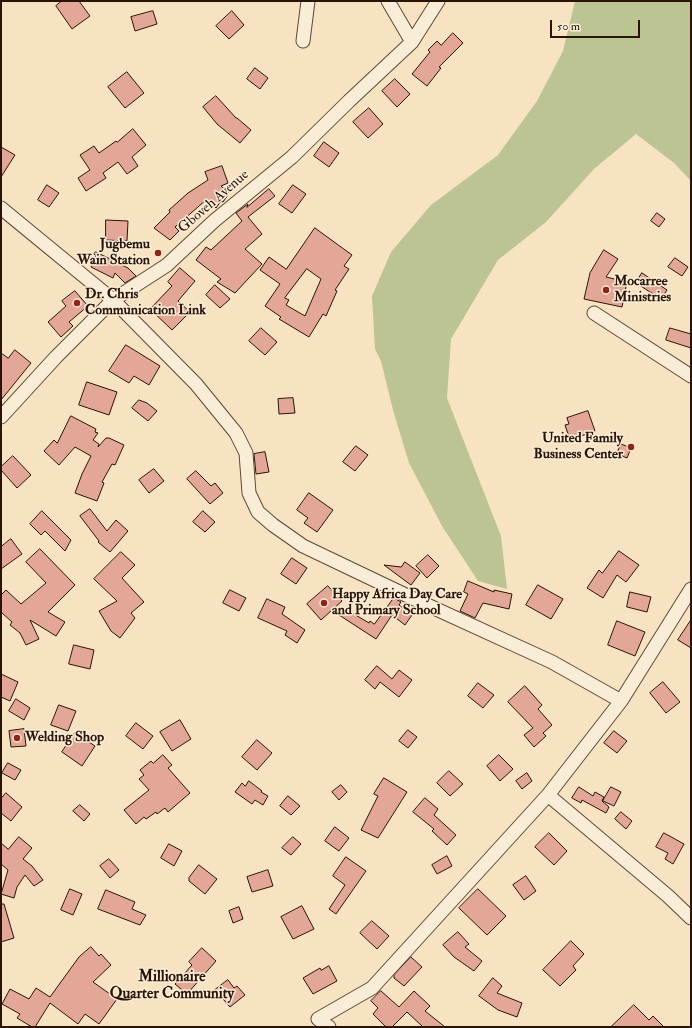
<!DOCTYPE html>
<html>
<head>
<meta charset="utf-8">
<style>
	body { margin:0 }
	#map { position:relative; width:692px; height:1028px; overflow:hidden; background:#f7e3c2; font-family:"IM FELL Double Pica",serif }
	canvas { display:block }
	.frame { position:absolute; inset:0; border:2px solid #2a1408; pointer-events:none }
	.scale { position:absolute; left:550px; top:20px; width:90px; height:18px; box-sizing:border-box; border:2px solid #2a1408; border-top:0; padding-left:5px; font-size:12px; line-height:14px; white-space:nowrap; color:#2a1408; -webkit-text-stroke:3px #faedd7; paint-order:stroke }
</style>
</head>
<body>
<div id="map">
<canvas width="692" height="1028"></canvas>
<div class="frame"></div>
<div class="scale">50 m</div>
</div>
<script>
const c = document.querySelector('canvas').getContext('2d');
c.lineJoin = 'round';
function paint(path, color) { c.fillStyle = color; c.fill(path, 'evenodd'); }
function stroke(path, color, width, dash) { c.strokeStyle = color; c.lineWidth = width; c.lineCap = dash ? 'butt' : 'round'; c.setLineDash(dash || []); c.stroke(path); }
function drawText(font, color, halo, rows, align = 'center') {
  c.font = font + ' "IM FELL Double Pica",serif'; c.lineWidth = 3; c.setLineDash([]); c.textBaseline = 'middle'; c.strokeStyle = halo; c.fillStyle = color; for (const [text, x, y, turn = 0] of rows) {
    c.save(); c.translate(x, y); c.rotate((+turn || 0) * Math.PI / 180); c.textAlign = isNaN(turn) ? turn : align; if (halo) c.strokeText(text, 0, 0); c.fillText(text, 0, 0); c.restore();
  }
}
paint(new Path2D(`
	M575,1H691V181L674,163L636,134L594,169L546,222L498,260L451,339L447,398L501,536L507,589L478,581L442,526L409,463L393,410L381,361L375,349L372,296L391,252L431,205L498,155L537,101L563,51Z`), '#bcc494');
const building = new Path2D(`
	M62,1H79L90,16L72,29L56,6Z
	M153,11L157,24L135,31L131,17Z
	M232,11L244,25L229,39L216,26Z
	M453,33L463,43L439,67L441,68L427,86L412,74L430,52L428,50L437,41L441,45Z
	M255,68L268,78L260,89L247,79Z
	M127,72L144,93L125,108L108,87Z
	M395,79L410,94L397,107L382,91Z
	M216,96L236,118H237L251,130L240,143L217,124L203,107Z
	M369,108L383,124L368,138L353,122Z
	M133,129L146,145L132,157L138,166L127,174L118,162L103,173L106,178L86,191L78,178L90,170L80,155L94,146L99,153L116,141L117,142Z
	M324,142L339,153L329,167L314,156Z
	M1,147L15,155L1,177Z
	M222,166L228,183L221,186L228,192V195L223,202L221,201L216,208L206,200L175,227L179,231L170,240L154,228L170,212L169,210L188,193L208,180L205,172Z
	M47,185L59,193L49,207L38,200Z
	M293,185L306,194L292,213L279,204Z
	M269,189L275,196L248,217L262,234L245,249L262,264L235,293L217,282L221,279L196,260L206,247L211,250L242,221L236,213L248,204L247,207Z
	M657,213L665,219L659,227L651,221Z
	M106,220L128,221L127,241L106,240Z
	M315,228L352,255L344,266L349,269L335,290L337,291L326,316L323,314L309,337L279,319L281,317L265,306L280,284L260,270L269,257L286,269ZM307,269L321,279L305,316L286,305L289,300L285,298Z
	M604,250L618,259L606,277L627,282L622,307L584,299L590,273Z
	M96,252L128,268L136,276L125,283L115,273L113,278L91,267L96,256L94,254Z
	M675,258L688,267L682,276L668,267Z
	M180,268L195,281L178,301L190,312L172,330L150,309L172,286L168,282Z
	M642,273L667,290L661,299L636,283Z
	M215,285L230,299L220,308L206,295Z
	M75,291L88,306L69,322L73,326L61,337L48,322L66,306L62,301Z
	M261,328L277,342L265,355L249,341Z
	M670,328L691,334V348L666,340Z
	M126,345L160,366L149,385L134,376L129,383L109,371Z
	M15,350L31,363L1,400V353L8,358Z
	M87,382L117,392L109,415L79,405Z
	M293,398L295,413L279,414L278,399Z
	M139,400L147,403L157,411L148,421L132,408Z
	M588,411L595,431L570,440L565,425L569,424L567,418Z
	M71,416L96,429L95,432L98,433L93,440L99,444L98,447L106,438H109L124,445L115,465L112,464L102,482L104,483L97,501L75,493L82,474L91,456L75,447L59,465L44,451L54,440L57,443Z
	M621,444L631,448L627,458L617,454Z
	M356,446L368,455L355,471L343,462Z
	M265,452L269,472L256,474L254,454Z
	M13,456L31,475L17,488L1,470V467Z
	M154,469L164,481L149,493L139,480Z
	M196,471L211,486L215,483L223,493L210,504L187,479Z
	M309,493L333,510L317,532L304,523L308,518L297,510Z
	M90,509L107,531L116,520L128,531L110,552L98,542L99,541L80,516Z
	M42,511L71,540L65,551L45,531L41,535L30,524Z
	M203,511L215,522L205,532L193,522Z
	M11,539L22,554L1,569V547Z
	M40,549L75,585L48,612L65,622L56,636L30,620L39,639L26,645L20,633L10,625L12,622L1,612V595L6,590L21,604L46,583L26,562Z
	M619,551L639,565L626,582L617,575L603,598L587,588L599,570L602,573Z
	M121,552L135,565L122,578L144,602L131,613L135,618L120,638L111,631L99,611L117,601L94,579Z
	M428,555L439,566L427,578L416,566Z
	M292,558L307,568L296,584L281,574Z
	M405,562L420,573L411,585L384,565L401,567Z
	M468,581L494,592V590L512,594L509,609L483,603L475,618L460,611L468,594L464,592Z
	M538,585L563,599L551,619L526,605Z
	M328,586L342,601L321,620L307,604Z
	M230,590L246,598L239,611L223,603Z
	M630,592L651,597L647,612L627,607Z
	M394,598L401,602L399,605L412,615L405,625L392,615L376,639L339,615L344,608L369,623L370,621L374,624Z
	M267,599L285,607L282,614L305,630L297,643L285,635L287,631L258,618Z
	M691,620V648L678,640Z
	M617,621L645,632L635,656L608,645Z
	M74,645L94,650L90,669L69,664Z
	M377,666L392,679L399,670L412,680L399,697L380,682L375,689L365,680Z
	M1,674L18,682L10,701L1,697Z
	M663,682L680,702L666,713L650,693Z
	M478,683L494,695L483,708L468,696Z
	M525,686L542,705L538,709L552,725L543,733L546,736L534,747L524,735L533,728L508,702Z
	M16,699L30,708L24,720L9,711Z
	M59,705L76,711L68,731L51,725Z
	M180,720L191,739L172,751L160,732Z
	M136,723L153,736L143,749L126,736Z
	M24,729L26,746L11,747L9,731Z
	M408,730L417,737L408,748L399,741Z
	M614,731L627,741L617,753L604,743Z
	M75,733L95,746L82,766L62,752Z
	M257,740L272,753L257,770L242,757Z
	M163,755L172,765L168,768L190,793L168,812L165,808L157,814L156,812L146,819L144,817L136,824L124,810L149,790L139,779L144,775L140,770L151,761L153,763Z
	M499,755L513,769L500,781L487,766Z
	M8,763L21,770L15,780L2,773Z
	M449,771L463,784L450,796L437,783Z
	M527,773L532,781L522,789L516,781Z
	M384,778L407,792L378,838L361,830L378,796L374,794Z
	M249,781L262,791L261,792L268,796L263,805L255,800L252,804L235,792L242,783L245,786Z
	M341,785L347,792L339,800L332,792Z
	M579,787L593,796L595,792L604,797L602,801L609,807L606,813L582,800L581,803L572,798Z
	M611,787L621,792L614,806L603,801Z
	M6,793L22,807L11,821L1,813V799Z
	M288,796L300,806L291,815L280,806Z
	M425,798L438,809L434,815L456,835L447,845L432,831L434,829L413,812Z
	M80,805L90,814L84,821L73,811Z
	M621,812L632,821L626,829L615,819Z
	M335,827L349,838L339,851L325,841Z
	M549,833L567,851L554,865L535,847Z
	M664,833L684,844L673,864L665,859L668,853L656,847Z
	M19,837L32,848L23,859L32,866L43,880L34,886L25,875L17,887L14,898L1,894L8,870L1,864V843L8,849Z
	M293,837L301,844L291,855L282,848Z
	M169,844L182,851L174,866L161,858Z
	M447,856L452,866L437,874L432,865Z
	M346,857L366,871L336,914L329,909L345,885L333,876Z
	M109,859L119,870L110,878L100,866Z
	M199,865L217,879L205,894L189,881V878Z
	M268,870L273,886L252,892L247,877Z
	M526,876L536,891L524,900L513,885Z
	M70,889L82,894L73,915L61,910Z
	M478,889L506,916L487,935L459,908Z
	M106,890L135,902L132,909L146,915L140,925L98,909Z
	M1,904H4L14,938L1,942Z
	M302,906L314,929L293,939L281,917Z
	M239,907L243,919L233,923L229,911Z
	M372,921L389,936L377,949L360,933Z
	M458,932L469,944L465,947L482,961L474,971L454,957L443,945Z
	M571,941L584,954L573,966L576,970L560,986L543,970Z
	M91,947L99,956L101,954L111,965L93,982L117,999L99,1024L85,1014L78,1024L50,1003L35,1027H32L17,1018L20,1014L2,1004L10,989L29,999L36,988L50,997L79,957Z
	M202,948L216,961L187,994L175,984L192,965L189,962Z
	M411,957L422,967L404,986L394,978V975Z
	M329,966L337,981L313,994L303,978L320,968L321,970Z
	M493,978L502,986L497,993L522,1003L517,1017L498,1010L479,996Z
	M228,980L234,988L237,986L245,995L230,1007L215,990Z
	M381,991L399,1007L414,991L430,1006L425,1011L445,1027H423L407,1012L392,1027H386L373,1014L378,1008L371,1001Z
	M634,1005L649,1020L653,1016L664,1027H611Z`);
paint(building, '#e3a797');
stroke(building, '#2a1408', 1);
const street = new Path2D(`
	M388,1L412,42
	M303,41L308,1
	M1,208L113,300L196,384L236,433L246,453L249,493L258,512L273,525L303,546L412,598L552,662L621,701
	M594,313L691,376
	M1,417L56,357L113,300L167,265L214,221L292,157L349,101L412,42L438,1
	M548,795L668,896L691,918
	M329,1027L318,1019L372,988L548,795L621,701L691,589`);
stroke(street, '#5d4836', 15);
stroke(street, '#faedd7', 13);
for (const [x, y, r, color] of [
	[158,253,4,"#8f2418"],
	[606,290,4,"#8f2418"],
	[77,303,4,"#8f2418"],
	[631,447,4,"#8f2418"],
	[324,603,4,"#8f2418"],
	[17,738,4,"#8f2418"]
]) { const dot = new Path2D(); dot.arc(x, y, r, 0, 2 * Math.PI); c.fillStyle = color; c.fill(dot); stroke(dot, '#faedd7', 1.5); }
drawText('14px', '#2a1408', '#faedd7', [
	["Gboveh Avenue",214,202,-41]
]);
drawText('bold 14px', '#2a1408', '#faedd7', [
	["Jugbemu",150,245,"right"],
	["Wain Station",150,261,"right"],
	["Mocarree",614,282],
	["Ministries",614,298],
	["Dr. Chris",85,295],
	["Communication Link",85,311],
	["United Family",623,439,"right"],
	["Business Center",623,455,"right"],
	["Happy Africa Day Care",332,595],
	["and Primary School",332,611],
	["Welding Shop",25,738]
], 'left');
drawText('bold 15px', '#2a1408', '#faedd7', [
	["Millionaire",172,978],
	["Quarter Community",172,995]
]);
</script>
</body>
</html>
